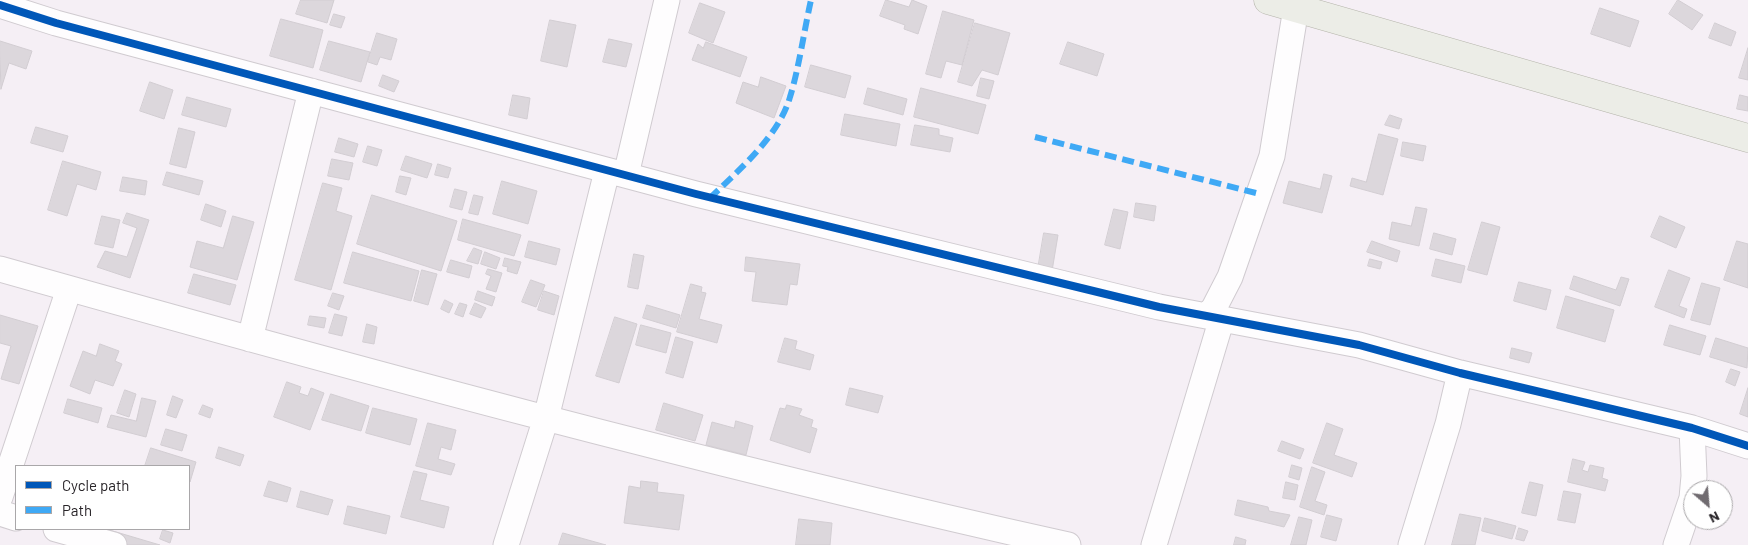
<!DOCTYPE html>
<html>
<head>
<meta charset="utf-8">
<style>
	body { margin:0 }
	#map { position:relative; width:1748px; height:545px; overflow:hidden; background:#f5eff5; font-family:Barlow,sans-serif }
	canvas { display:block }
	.legend { position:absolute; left:15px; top:465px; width:175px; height:65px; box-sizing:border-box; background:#fff; border:1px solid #a9a7a9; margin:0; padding:6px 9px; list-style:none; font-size:15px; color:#282428 }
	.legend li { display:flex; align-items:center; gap:10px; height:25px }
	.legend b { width:25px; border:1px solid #a9a7a9 }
	.north { position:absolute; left:1683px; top:480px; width:50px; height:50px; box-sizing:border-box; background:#fff; border:1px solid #a9a7a9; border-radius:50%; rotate:153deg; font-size:14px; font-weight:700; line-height:20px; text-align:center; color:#282428 }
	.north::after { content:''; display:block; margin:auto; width:18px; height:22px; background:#706b70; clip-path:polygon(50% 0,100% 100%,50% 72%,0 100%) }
</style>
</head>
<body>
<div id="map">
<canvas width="1748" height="545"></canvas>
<ul class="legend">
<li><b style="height:6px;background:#0057b8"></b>Cycle path</li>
<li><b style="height:6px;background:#3fa9f5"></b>Path</li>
</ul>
<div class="north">N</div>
</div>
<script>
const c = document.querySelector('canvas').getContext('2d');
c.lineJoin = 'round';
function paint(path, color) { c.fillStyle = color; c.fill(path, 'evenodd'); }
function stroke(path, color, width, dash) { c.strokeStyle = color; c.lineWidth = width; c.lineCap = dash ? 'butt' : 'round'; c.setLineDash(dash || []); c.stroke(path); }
const building = new Path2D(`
	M301,0H334L327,23L296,14Z
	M886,0L909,7L912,0L927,6L918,34L904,29L905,25L880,16Z
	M1678,0L1703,15L1692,30L1669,14Z
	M700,3L725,12L713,43L689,33Z
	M1600,8L1639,21L1630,47L1591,34Z
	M943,11L974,20L962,65L946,61L941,78L926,74Z
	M334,14L345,17L341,28L330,25Z
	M281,19L323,30L313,68L270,56Z
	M550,20L576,25L567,67L541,61Z
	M975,23L1010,33L998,75L982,70L972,86L958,82Z
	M1715,23L1736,32L1731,46L1709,38Z
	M377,33L397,39L391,60L380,57L377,65L368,62Z
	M609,39L632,44L626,67L603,62Z
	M0,41L32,51L26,69L9,63L1,89Z
	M329,41L370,52L361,82L320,70Z
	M706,42L747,57L740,77L692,60L698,44L703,48Z
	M1068,42L1104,54L1097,76L1060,64Z
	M1748,48V80L1739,78Z
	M811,65L851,76L845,98L805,87Z
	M383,75L399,81L394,92L379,86Z
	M761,77L786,86L774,118L736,103L743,82L758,87Z
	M981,78L994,81L989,99L977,96Z
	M150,82L173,90L164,119L140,111Z
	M868,88L907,99L903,115L864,104Z
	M921,88L986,105L978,134L914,117Z
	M513,95L530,98L527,119L509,115Z
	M1740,95L1748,97V111L1737,109Z
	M187,97L231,109L226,127L182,115Z
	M845,114L900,124L896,146L841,135Z
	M1390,115L1402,119L1399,129L1385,125Z
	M915,125L939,129V135L953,138L950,152L911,145Z
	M36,127L68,136L63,152L31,143Z
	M179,128L195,132L186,168L170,164Z
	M1379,134L1398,139L1383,195L1350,186L1352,178L1366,182Z
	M339,138L358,144L354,157L335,152Z
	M1403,142L1426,146L1423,161L1401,156Z
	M368,146L382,150L377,166L363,162Z
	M406,156L432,164L427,178L401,170Z
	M332,159L353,163L349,180L328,176Z
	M63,161L101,172L96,190L77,184L67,216L48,210Z
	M438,164L451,168L448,178L435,175Z
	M167,172L203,181L199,195L163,185Z
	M1324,174L1332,176L1322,213L1283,203L1289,181L1320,189Z
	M400,176L411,178L406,195L396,192Z
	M123,177L147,181L145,195L120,191Z
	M502,181L537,191L528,224L493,214Z
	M323,183L342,188L336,211L352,216L331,290L295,280Z
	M455,189L467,192L462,210L450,207Z
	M372,195L457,221L441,271L357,244Z
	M474,195L483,197L478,215L469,213Z
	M1136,203L1156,206L1154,221L1134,217Z
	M206,204L226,211L221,227L201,220Z
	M1416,207L1427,209L1419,246L1389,239L1392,222L1411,226Z
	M1114,209L1128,212L1120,249L1105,245Z
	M127,213L149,220L130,278L97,267L105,251L127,257L137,228L123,223Z
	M102,216L120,220L113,248L95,244Z
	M233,216L254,222L237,280L190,267L197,241L223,248Z
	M1660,216L1685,227L1676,248L1651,237Z
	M463,219L521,235L514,256L458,240Z
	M1482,222L1500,227L1487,275L1468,270Z
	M1044,233L1058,235L1052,271L1038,269Z
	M1434,233L1456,239L1452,255L1430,249Z
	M529,241L560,249L556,265L525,257Z
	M1372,241L1400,251L1397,262L1367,252Z
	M1737,241L1748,244V288L1724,280Z
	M474,248L482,251L478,264L467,261Z
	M353,252L419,271L411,301L344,283Z
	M485,252L500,258L496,269L481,264Z
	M634,254L644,256L638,289L628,287Z
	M746,257L800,264L797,285L790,284L787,305L752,301L756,272L745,271Z
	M505,258L521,262L517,274L507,271L508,267L503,266Z
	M1370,259L1382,262L1380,269L1368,266Z
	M1436,259L1465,266L1461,283L1432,276Z
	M451,260L472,266L469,278L447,272Z
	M488,269L502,273L496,292L486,289L491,276L486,274Z
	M422,270L437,274L428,305L414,301Z
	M1669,270L1690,278L1679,306L1687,309L1684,318L1655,307Z
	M194,274L236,285L230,305L188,293Z
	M1574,276L1616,290L1621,277L1629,279L1620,306L1570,289Z
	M531,280L545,285L536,307L522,302Z
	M1519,282L1551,290L1546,310L1514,301Z
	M1702,283L1720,288L1710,325L1691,320Z
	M691,284L702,287L701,292L706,293L699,319L722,325L717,343L677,332Z
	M478,291L495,297L492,306L475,300Z
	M544,291L559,296L554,315L538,310Z
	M333,293L344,296L339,310L328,306Z
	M1566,296L1614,310L1605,342L1557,328Z
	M445,300L453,304L449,313L441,309Z
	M460,303L467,305L463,317L455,314Z
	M475,303L486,308L481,318L470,314Z
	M647,305L680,315L676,328L643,318Z
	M335,314L347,317L342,336L329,333Z
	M0,315L38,326L19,384L1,379L11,346L0,343Z
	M310,316L326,318L324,328L308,325Z
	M615,317L637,324L619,383L596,376Z
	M367,324L377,327L374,344L363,342Z
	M641,325L671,333L666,353L636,345Z
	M1670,325L1706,336L1700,355L1664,345Z
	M676,337L693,342L683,378L666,373Z
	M785,338L797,341L795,349L814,355L810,370L778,362Z
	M1716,338L1748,348L1747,368L1710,357Z
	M100,344L119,351L115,361L122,364L113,386L95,380L90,394L70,386L83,351L96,356Z
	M1512,348L1532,353L1529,363L1510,358Z
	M1731,369L1740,372L1735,386L1726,382Z
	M287,382L301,387L299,393L308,396L311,388L324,393L310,430L274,417Z
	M850,388L883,396L878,413L846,405Z
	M1748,388V417L1740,414Z
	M125,390L136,394L129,417L117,413Z
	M331,394L369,406L361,431L322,420Z
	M173,396L183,400L176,418L167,415Z
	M142,398L156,401L146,437L107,427L111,415L136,421Z
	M68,399L102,408L98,423L64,413Z
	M664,403L703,415L695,441L656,430Z
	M203,405L213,409L210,418L199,414Z
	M787,405L802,409L799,415L813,420L811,427L817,429L810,453L770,440L780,408L785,409Z
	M373,408L417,419L410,445L366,433Z
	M736,421L753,426L746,455L706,445L712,422L734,428Z
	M428,423L456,430L451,450L441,447L438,459L455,464L451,475L416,466Z
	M1327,423L1343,429L1334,455L1357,463L1352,477L1313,463Z
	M166,429L187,435L182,451L161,445Z
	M1282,441L1304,449L1300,459L1278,451Z
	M219,447L244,455L240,466L216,458Z
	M151,448L196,462L190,482L189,466H145Z
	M1573,459L1585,462L1582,470L1588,472L1590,465L1604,468L1602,478L1608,480L1605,491L1568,482Z
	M1292,465L1302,468L1299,480L1289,477Z
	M1312,467L1325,472L1315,501L1327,505L1324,515L1300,507Z
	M414,471L427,474L420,500L449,507L444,528L401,517Z
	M269,481L291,488L287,502L264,496Z
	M641,481L658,483L657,492L684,495L679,530L624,523L629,486L640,488Z
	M1286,482L1298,485L1295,500L1283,498Z
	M1530,482L1543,485L1536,516L1522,513Z
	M301,491L333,500L328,515L297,507Z
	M1564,491L1581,494L1575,523L1558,520Z
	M1238,500L1268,507L1269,511L1290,515L1284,527L1235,515Z
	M348,506L390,516L386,534L344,524Z
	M1460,514L1481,518L1475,545H1452Z
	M1327,515L1342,519L1336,541L1321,537Z
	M1299,517L1312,520L1306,545H1291Z
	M1485,518L1516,526L1512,539L1482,531Z
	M799,519L832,523L830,545H796Z
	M1519,528L1528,531L1524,541L1516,539Z
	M103,529H106L160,545H124L100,538Z
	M163,530L173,533L170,543L160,539Z
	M563,533L606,545H559Z
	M1236,537L1246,540L1245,545H1234Z`);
paint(building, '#dcd7dc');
stroke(building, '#d2cdd2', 1);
const minor = new Path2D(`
	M0,5L56,23L696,194L1159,307L1359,345L1460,373L1692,428L1748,446
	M626,175L667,0
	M0,269C354,369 709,465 1068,545
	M1207,316L1214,308L1230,277L1272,156L1296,8
	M250,339L311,91
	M0,497L69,289
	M0,513L16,518
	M56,529L114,545
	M506,545L546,418L607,171
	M1154,545L1222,318
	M1411,545L1448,424L1460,373
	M1676,545L1692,498L1694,476L1692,428`);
const major = new Path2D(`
	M1268,0L1748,138`);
stroke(minor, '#d0cbd0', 27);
stroke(major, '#b4b4aa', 29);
stroke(minor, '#fefdfe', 25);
stroke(major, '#ecede7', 28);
stroke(new Path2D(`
	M1035,137L1260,194
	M710,198C739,170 779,136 790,97C799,68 804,31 811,0`), '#3fa9f5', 6, [12, 6]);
stroke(new Path2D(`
	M0,5L56,23L696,194L1159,307L1359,345L1460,373L1692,428L1748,446`), '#0057b8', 8);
</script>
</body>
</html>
